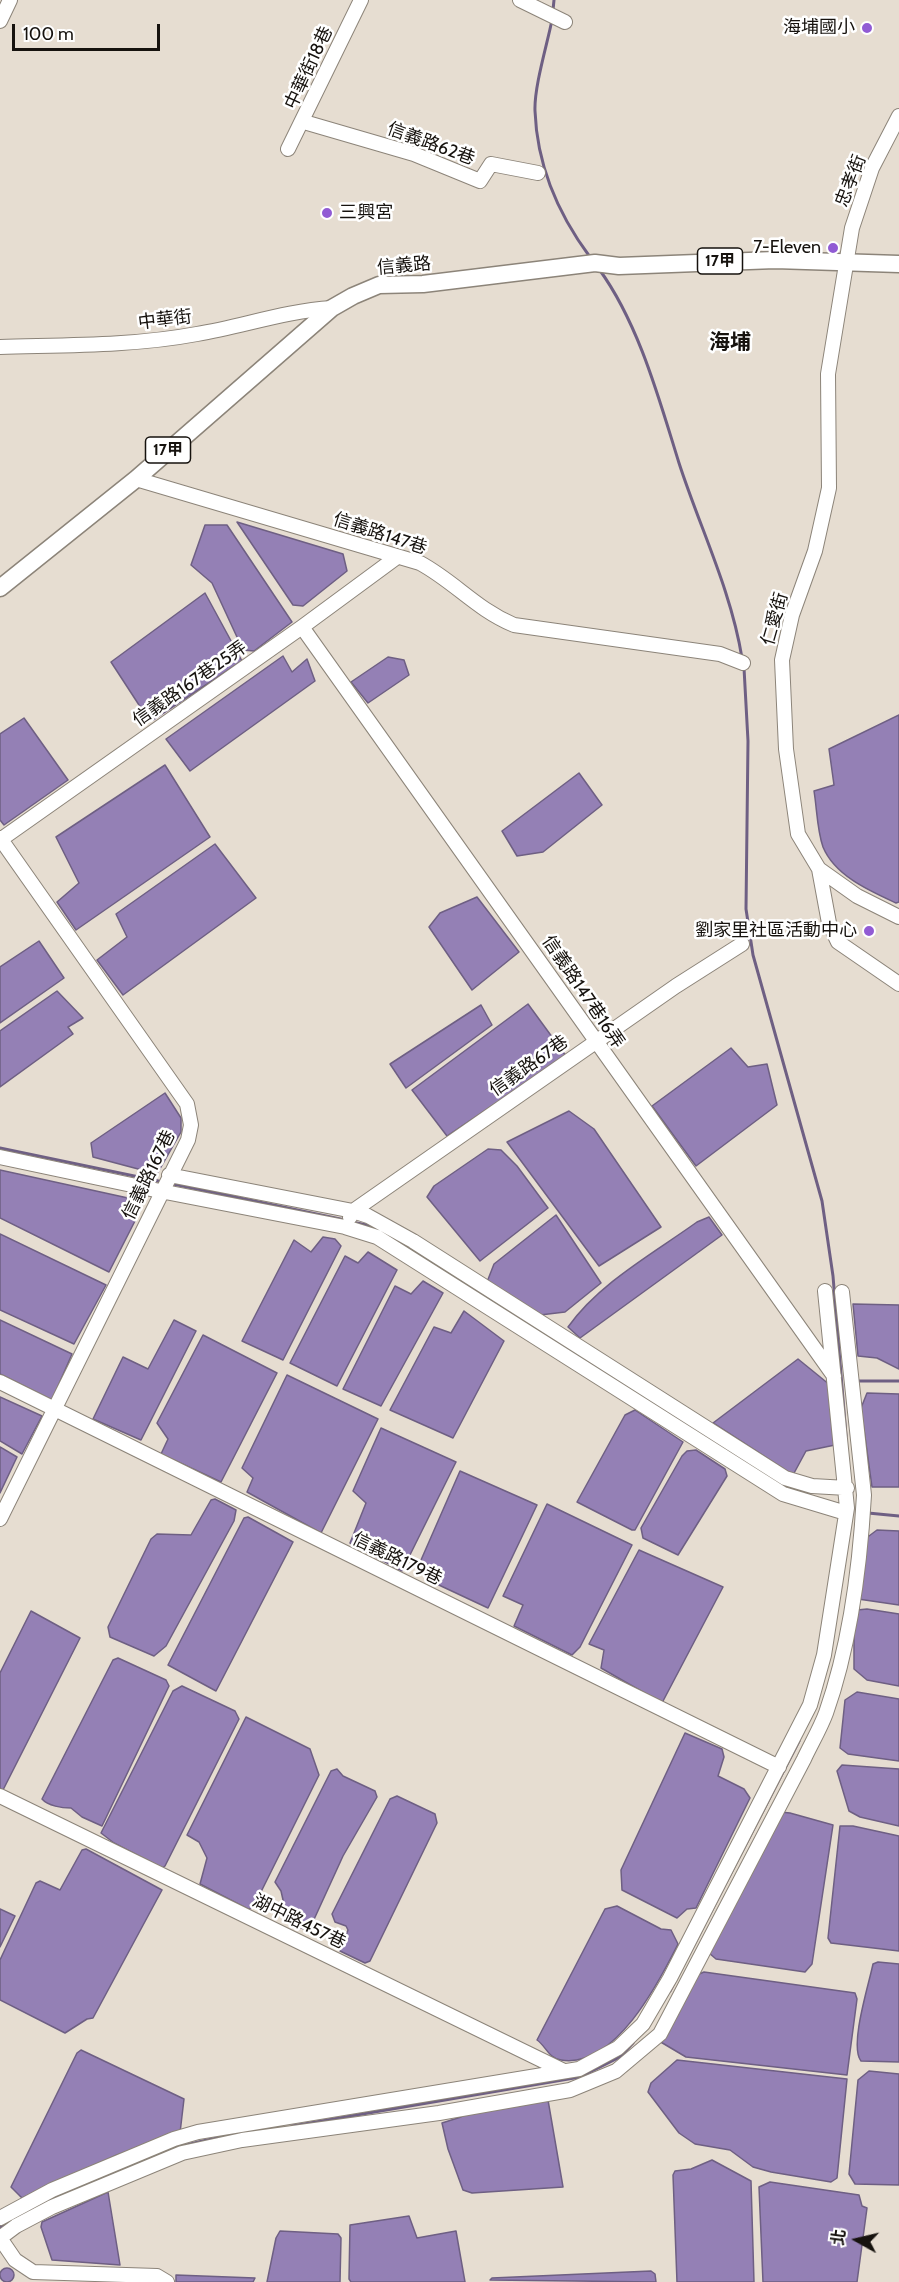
<!DOCTYPE html>
<html>
<head>
<meta charset="utf-8">
<style>
	body { margin:0 }
	#map { position:relative; width:899px; height:2282px; overflow:hidden; background:#e6ddd1; font-family:Cabin,"Noto Sans TC",sans-serif }
	canvas { display:block }
	.north { position:absolute; left:827px; top:2210px; width:60px; height:60px; -webkit-text-stroke:4px #fff; paint-order:stroke; rotate:278deg; font-size:16px; font-weight:700; line-height:24px; text-align:center; color:#16120e }
	.north::after { content:''; display:block; margin:auto; width:21px; height:27px; background:#16120e; clip-path:polygon(50% 0,100% 100%,50% 72%,0 100%) }
	.scale { position:absolute; left:12px; top:24px; width:148px; height:27px; box-sizing:border-box; border:3px solid #16120e; border-top:0; padding-left:8px; font-size:18px; line-height:21px; white-space:nowrap; color:#16120e; -webkit-text-stroke:4px #fff; paint-order:stroke }
</style>
</head>
<body>
<div id="map">
<canvas width="899" height="2282"></canvas>
<div class="north">北</div>
<div class="scale">100 m</div>
</div>
<script>
const c = document.querySelector('canvas').getContext('2d');
c.lineJoin = 'round';
function paint(path, color) { c.fillStyle = color; c.fill(path, 'evenodd'); }
function stroke(path, color, width, dash) { c.strokeStyle = color; c.lineWidth = width; c.lineCap = dash ? 'butt' : 'round'; c.setLineDash(dash || []); c.stroke(path); }
function drawText(font, color, halo, rows, align = 'center') {
  c.font = font + ' Cabin,"Noto Sans TC",sans-serif'; c.lineWidth = 5; c.setLineDash([]); c.textBaseline = 'middle'; c.strokeStyle = halo; c.fillStyle = color; for (const [text, x, y, turn = 0] of rows) {
    c.save(); c.translate(x, y); c.rotate((+turn || 0) * Math.PI / 180); c.textAlign = isNaN(turn) ? turn : align; if (halo) c.strokeText(text, 0, 0); c.fillText(text, 0, 0); c.restore();
  }
}
const water = new Path2D(`
	M237,522L343,554L347,571L303,606L293,605Z
	M205,525H227L292,622L254,651L243,650L212,583L191,565Z
	M205,593L242,661L153,720L139,705L111,662Z
	M283,656L292,672L307,659L315,681L190,771L166,739Z
	M388,657L404,660L409,675L368,703L351,682Z
	M899,715V902L896,903C870,891 835,876 823,847C817,830 817,809 814,791L834,785L829,749Z
	M24,718L68,780L4,825L0,820V734Z
	M165,765L210,837L76,930L57,902L79,883L56,837Z
	M579,773L602,805L543,852L517,856L502,831Z
	M215,844L256,898L123,995L97,960L127,937L116,914Z
	M477,897L519,952L472,990L429,927L440,913Z
	M39,941L64,978L0,1023V967Z
	M57,991L83,1018L68,1027L73,1034L0,1087V1031Z
	M528,1004L566,1056L447,1136L412,1090Z
	M481,1005L492,1025L406,1088L390,1064Z
	M731,1048L748,1067L767,1064L777,1105L696,1166L652,1106Z
	M165,1093L181,1118V1132L157,1174L93,1157L91,1143Z
	M569,1111L594,1129L661,1227L599,1266L507,1142Z
	M488,1149L501,1150L517,1166L548,1208L480,1261L427,1197L434,1186Z
	M0,1170L128,1198L122,1209L137,1217L109,1272L0,1218Z
	M556,1215L601,1283L565,1312L540,1315L487,1282L494,1264Z
	M709,1217L722,1235L580,1338L568,1327C599,1283 654,1253 697,1222Z
	M0,1234L106,1285L74,1344L0,1310Z
	M323,1237L335,1239L341,1246L283,1360L242,1341L294,1240L311,1252Z
	M368,1252L397,1270L337,1386L290,1363L345,1256L358,1263Z
	M423,1281L443,1293L381,1406L343,1389L395,1286L411,1294Z
	M853,1304L899,1305V1369L877,1358L858,1356Z
	M464,1311L504,1341L453,1438L390,1410L434,1327L451,1333Z
	M0,1320L72,1354L52,1400L0,1374Z
	M174,1320L196,1331L141,1440L93,1419L123,1357L148,1369Z
	M203,1335L277,1373L221,1482L161,1454L168,1439L157,1423Z
	M798,1359L830,1385L835,1445L806,1451L793,1475L713,1423Z
	M287,1375L378,1419L321,1533L247,1492L253,1478L242,1468Z
	M867,1393L899,1394V1487H872L861,1408Z
	M0,1397L42,1416L22,1454L0,1441Z
	M635,1410L683,1442L635,1530H632L577,1502L625,1415Z
	M381,1428L456,1462L402,1571L350,1543L366,1503L353,1491Z
	M0,1447L17,1457L0,1493Z
	M696,1450L725,1469L727,1476L678,1555L643,1538L641,1528L682,1456L687,1451Z
	M460,1471L537,1505L488,1608L426,1579L430,1566L421,1560Z
	M215,1499L236,1510L234,1521L166,1646L154,1656L110,1637L108,1627L151,1539L157,1534L191,1535L211,1500Z
	M547,1504L632,1545L580,1647L572,1655L514,1626L523,1605L503,1596Z
	M248,1517L293,1542L216,1691L168,1665L244,1518Z
	M877,1530L899,1531V1605L858,1599L865,1539Z
	M639,1550L723,1587L662,1703L601,1668L604,1650L589,1644Z
	M867,1609L899,1614V1686L867,1680L854,1669V1625L857,1610Z
	M31,1611L80,1638L3,1790L0,1789V1673Z
	M118,1658L166,1680L169,1686L102,1826L82,1817L71,1808C62,1808 48,1806 42,1799L113,1660Z
	M182,1686L235,1711L239,1719L165,1866L162,1868L114,1843L101,1833L173,1691Z
	M857,1692L899,1699V1761L848,1754L840,1748L845,1700Z
	M246,1717L310,1749L319,1775L253,1908L248,1909L200,1884L207,1858L199,1842L187,1835Z
	M685,1733L722,1749L724,1757L718,1776L744,1789L750,1798L696,1908L687,1909L677,1918L622,1890L621,1870Z
	M842,1765L899,1769V1826L860,1817L849,1811L837,1771Z
	M337,1769L343,1776L375,1791L377,1797L343,1856L311,1926L306,1930L288,1922L281,1891L275,1882L331,1771Z
	M397,1796L435,1814L437,1823L370,1961L365,1963L340,1951L348,1930L346,1926L335,1922L332,1914L390,1799Z
	M780,1812L790,1813L833,1825L812,1964L805,1972L716,1959L709,1953Z
	M840,1826H853L899,1836V1951L831,1943L828,1938Z
	M86,1849L162,1890L93,2018L87,2019L65,2033L0,2000V1960L36,1883L40,1881L60,1890L82,1850Z
	M617,1906L661,1929L671,1930L678,1944C659,1982 615,2069 561,2060C548,2058 546,2046 537,2040L605,1909Z
	M0,1909L15,1916L0,1947Z
	M878,1962L899,1964V2062L861,2061C849,2046 869,1984 873,1964Z
	M704,1972L855,1993L857,1999L847,2075L686,2057L659,2041L692,1977Z
	M81,2050L184,2099L180,2133L117,2155L22,2198L11,2187L77,2053Z
	M677,2060L847,2079L837,2178L831,2182L771,2172L753,2167L730,2150L695,2144L679,2133L648,2092L651,2083Z
	M869,2071L899,2074V2185L855,2184L849,2174L858,2080Z
	M548,2100L563,2187L472,2193L463,2190L448,2149L442,2123L461,2117L462,2114Z
	M712,2160L751,2181L754,2282H677L673,2175L675,2171L691,2169Z
	M770,2182L859,2195L862,2206L867,2208L857,2282H763L759,2187Z
	M108,2192L120,2265L52,2260L41,2227L42,2222Z
	M409,2216L417,2238L456,2231L465,2282H351L349,2279L350,2225Z
	M280,2231L338,2234L341,2238L340,2282H267L276,2238Z
	M0 2275a7 7 0 1 1 14 0a7 7 0 1 1-14 0Z
	M651,2271L655,2274L656,2282L490,2280L492,2278Z
	M176,2275L255,2278L253,2282H176Z`);
paint(water, '#9480b5');
stroke(water, '#6e5f83', 1.5);
stroke(new Path2D(`
	M553,10L554,0
	M552,20C547,45 534,87 535,111C537,165 558,214 590,257
	M599,269C639,324 659,399 679,463C700,528 731,590 742,658
	M744,668L748,741L746,909L753,955L822,1201L833,1276L846,1436
	M0,1148L163,1182
	M173,1184L345,1220
	M352,1222L371,1226L382,1232
	M856,1381H899
	M868,1513L899,1516
	M670,1991L799,1741
	M292,2126L580,2077L620,2057L633,2043
	M50,2201C98,2175 171,2145 223,2137
	M0,2228L15,2219`), '#6e5f83', 3);
const minor = new Path2D(`
	M520,0L565,22
	M0,21L10,0
	M899,116L872,168L852,228L828,374L829,488L815,551L792,615L782,660L786,749L798,834L819,869L829,923L838,942L899,984
	M304,122L414,154L480,181L491,164L538,173
	M288,149L361,0
	M0,347C66,345 133,346 197,334C244,326 285,311 332,308
	M136,479L420,563C455,582 476,609 514,625L720,654L743,663
	M302,627L834,1376
	M0,838L187,1104L191,1125L188,1140L0,1519
	M0,840L302,627L397,557
	M819,869L857,896L899,917
	M0,1157L160,1191L345,1227L377,1237L783,1494L846,1513
	M169,1175L353,1211L368,1216L413,1241L785,1478L812,1486L847,1488
	M350,1217L353,1211L676,986L742,944
	M0,1382L779,1767
	M0,1796L564,2071
	M0,2218L52,2190L174,2139L198,2132L579,2069L618,2048L643,2024L670,1978L810,1705L824,1655L847,1508L825,1291
	M0,2238L16,2226L52,2207L182,2153L242,2140L439,2113L570,2090L616,2071L660,2034L804,1759C811,1744 820,1729 826,1713C850,1645 860,1567 864,1495L842,1292
	M0,2238L15,2260L33,2272L157,2276L167,2282`);
const major = new Path2D(`
	M0,588L136,479L332,308L353,296L379,285L423,284L595,263L619,266L775,260L899,264`);
stroke(minor, '#8c8479', 16);
stroke(major, '#8c8479', 19);
stroke(minor, '#fff', 14);
stroke(major, '#fff', 16);
for (const [x, y, r, color] of [
	[867,28,6,"#915bd4"],
	[327,213,6,"#915bd4"],
	[833,248,6,"#915bd4"],
	[869,931,6,"#915bd4"]
]) { const dot = new Path2D(); dot.arc(x, y, r, 0, 2 * Math.PI); c.fillStyle = color; c.fill(dot); stroke(dot, '#fff', 2); }
for (const [x, y, w] of [
	[720,261,45],
	[168,450,45]
]) { const box = new Path2D(); box.roundRect(x - w / 2, y - 13, w, 26, 4.5); c.fillStyle = '#fff'; c.fill(box); stroke(box, '#16120e', 1.5); }
drawText('bold 16px', '#16120e', null, [
	["17甲",720,261],
	["17甲",168,450]
]);
drawText('18px', '#16120e', '#fff', [
	["海埔國小",855,28],
	["三興宮",339,213,"left"],
	["7-Eleven",821,248],
	["劉家里社區活動中心",857,931]
], 'right');
drawText('18px', '#16120e', '#fff', [
	["中華街18巷",309,68,-65],
	["信義路62巷",431,144,20],
	["忠孝街",851,181,-69],
	["信義路",404,266,-5],
	["中華街",165,320,-7],
	["信義路147巷",380,534,18],
	["仁愛街",775,619,-74],
	["信義路167巷25弄",190,684,-35],
	["信義路147巷16弄",583,992,56],
	["信義路67巷",529,1066,-35],
	["信義路167巷",149,1175,-64],
	["信義路179巷",397,1559,26],
	["湖中路457巷",299,1922,26]
]);
drawText('bold 21px', '#16120e', '#fff', [
	["海埔",730,343]
]);
</script>
</body>
</html>
